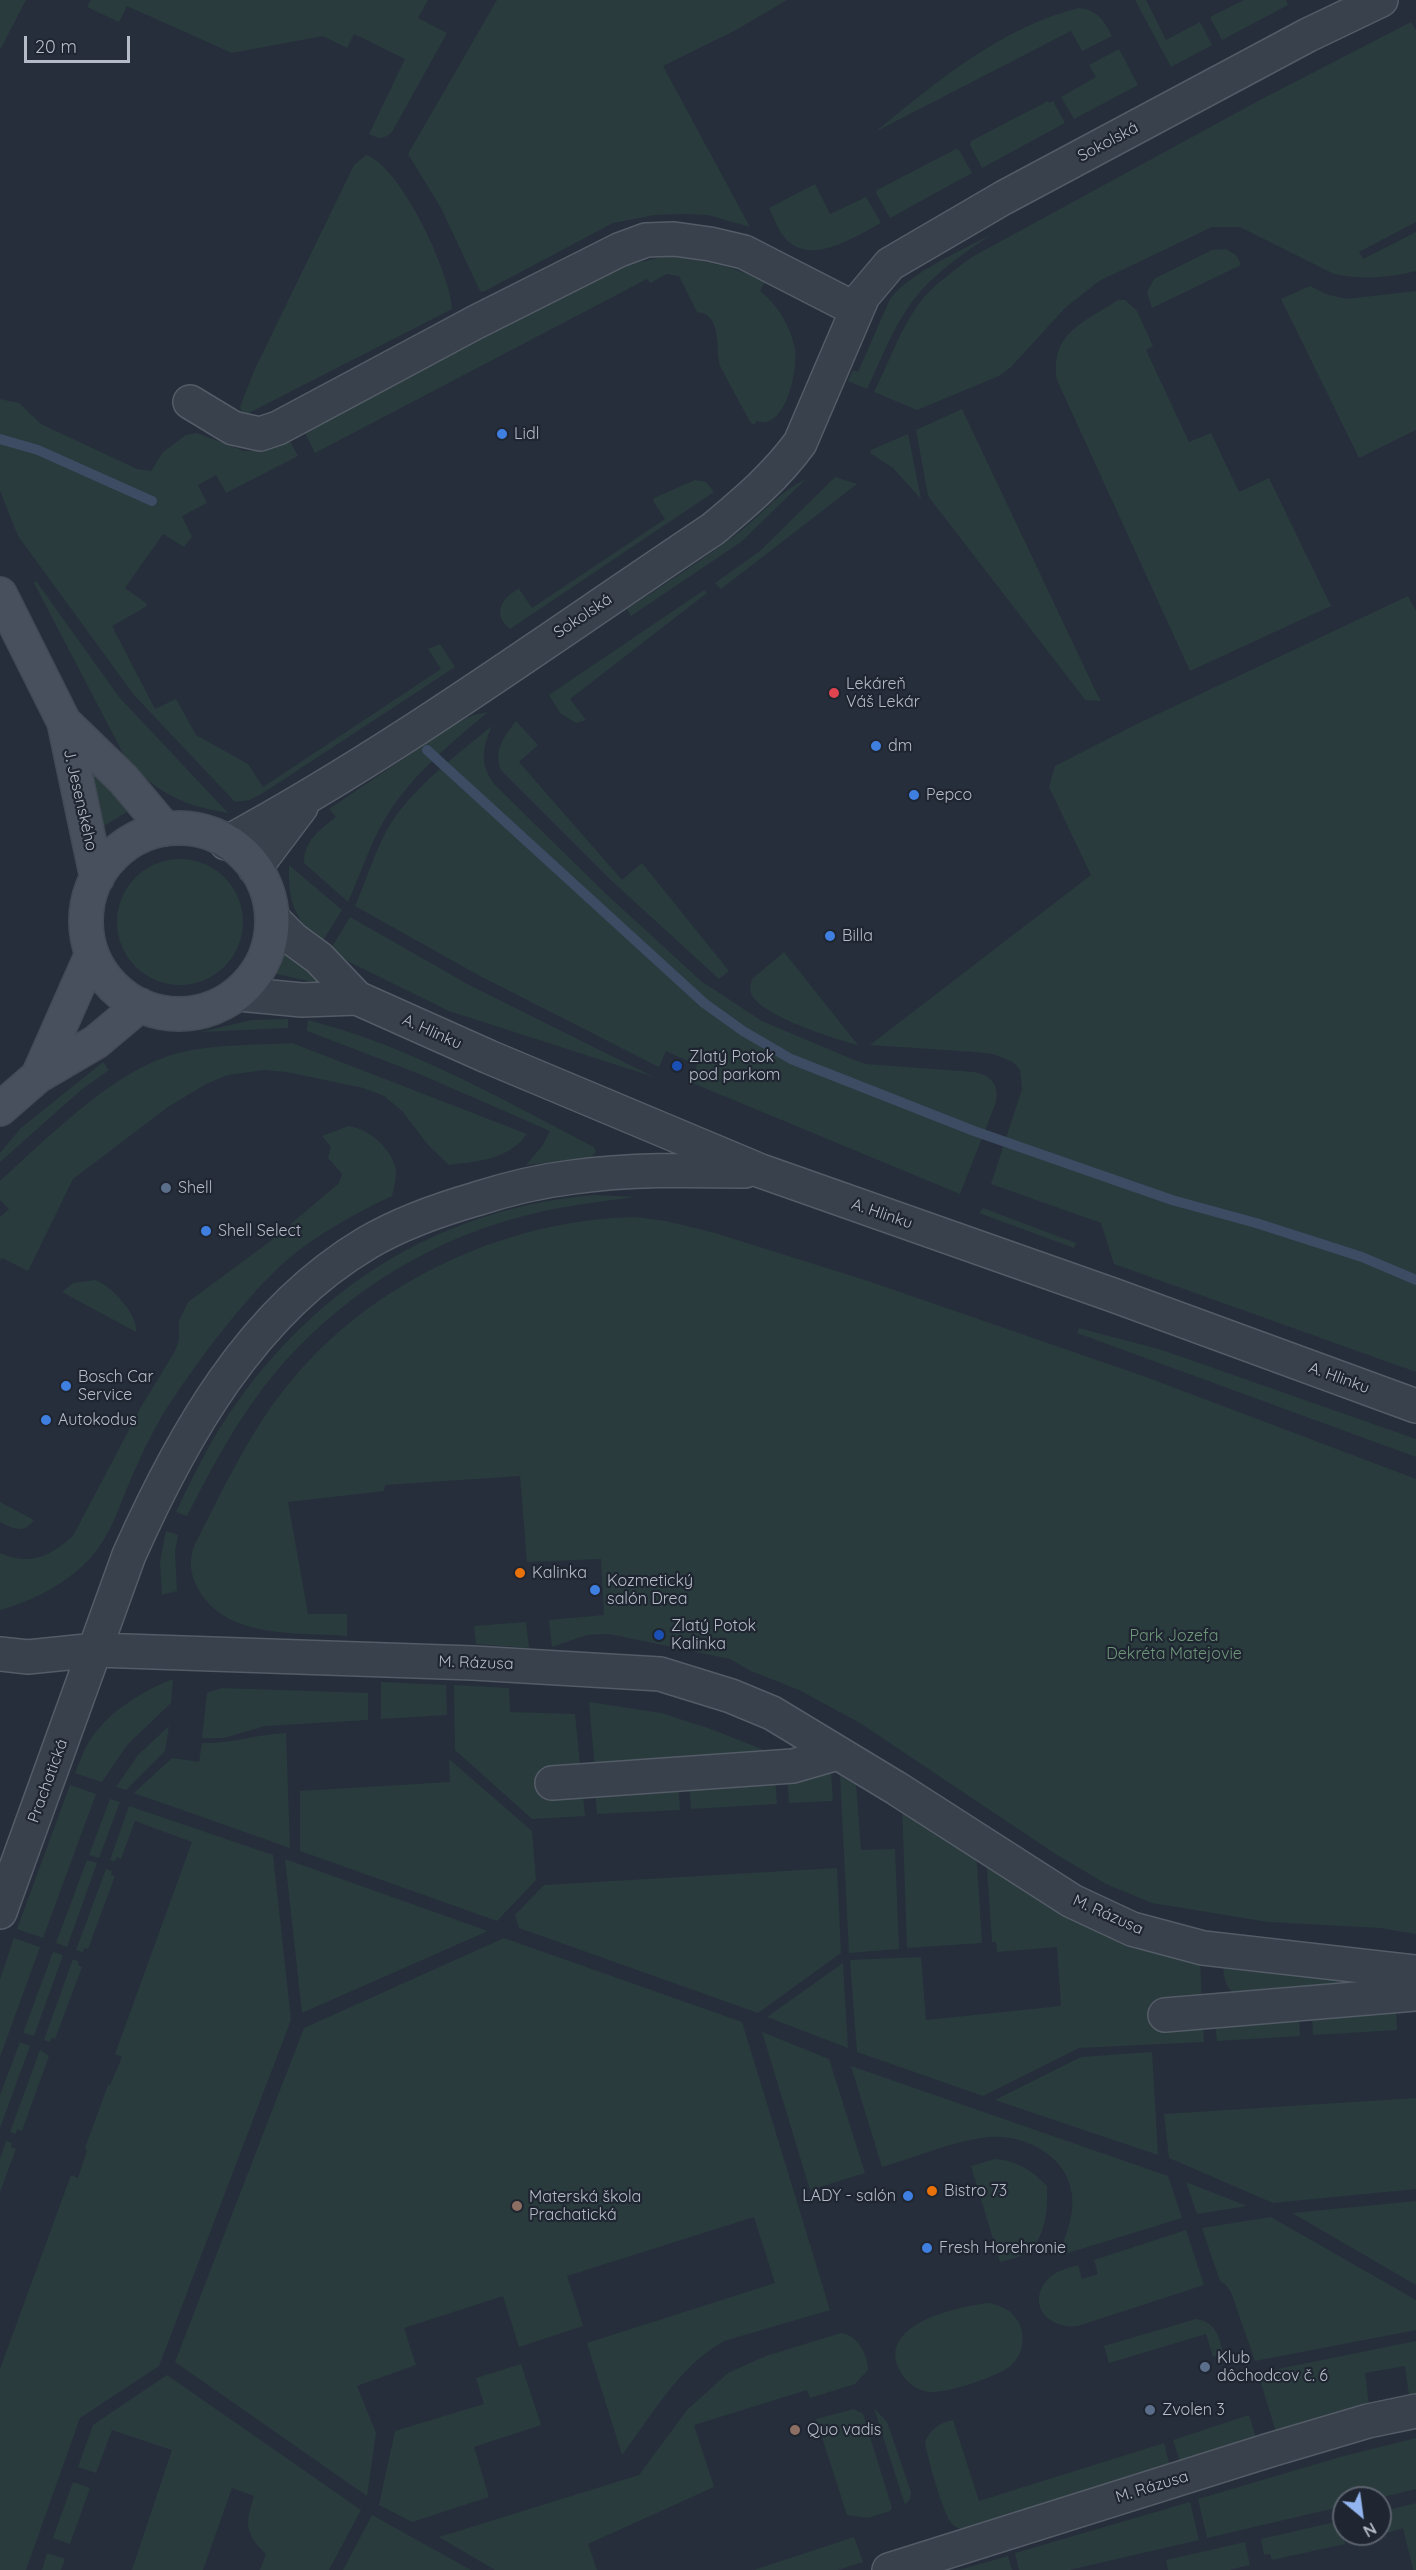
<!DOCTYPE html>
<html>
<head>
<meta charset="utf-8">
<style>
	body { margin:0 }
	#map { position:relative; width:1416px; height:2570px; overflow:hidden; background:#262e3b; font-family:Quicksand,sans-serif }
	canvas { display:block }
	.north { position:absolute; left:1332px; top:2486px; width:60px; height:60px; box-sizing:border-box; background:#1f2631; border:2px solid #5b626d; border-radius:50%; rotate:151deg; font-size:16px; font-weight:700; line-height:24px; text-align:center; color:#b5bcc7 }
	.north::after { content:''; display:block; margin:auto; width:21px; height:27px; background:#92b4ef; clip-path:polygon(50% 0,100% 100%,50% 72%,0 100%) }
	.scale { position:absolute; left:24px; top:36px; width:106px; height:27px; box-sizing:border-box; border:3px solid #b5bcc7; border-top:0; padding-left:8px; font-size:18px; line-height:21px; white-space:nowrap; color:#b5bcc7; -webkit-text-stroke:4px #1f2631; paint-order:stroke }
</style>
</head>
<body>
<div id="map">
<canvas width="1416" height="2570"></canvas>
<div class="north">N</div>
<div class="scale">20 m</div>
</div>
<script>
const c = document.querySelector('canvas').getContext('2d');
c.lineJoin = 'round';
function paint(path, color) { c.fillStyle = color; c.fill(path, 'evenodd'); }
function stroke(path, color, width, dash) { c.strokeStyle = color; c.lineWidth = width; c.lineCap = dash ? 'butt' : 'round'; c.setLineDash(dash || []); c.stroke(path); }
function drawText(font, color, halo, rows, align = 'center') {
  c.font = font + ' Quicksand,sans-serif'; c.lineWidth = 4.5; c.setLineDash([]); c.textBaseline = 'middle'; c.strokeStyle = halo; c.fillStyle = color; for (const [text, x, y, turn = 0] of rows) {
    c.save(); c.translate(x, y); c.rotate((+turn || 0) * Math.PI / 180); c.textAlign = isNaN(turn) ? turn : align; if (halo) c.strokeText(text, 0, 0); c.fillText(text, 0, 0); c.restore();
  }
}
paint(new Path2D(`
	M0,0H26L0,50Z
	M91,0H428L418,18L447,33L392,132C383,140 379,139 369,134L405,59L354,34L347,48L323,36L232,53L127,6L119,22L87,7Z
	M497,0H787L736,30L663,66L750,227L708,215L684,214L655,215L613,223L483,292L480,291L441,208L408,154Z
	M1135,0H1146L1166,40L1200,22L1212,45L1171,67Z
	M1244,0H1286L1288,5L1222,40L1210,17Z
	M1079,8C1097,10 1104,20 1112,36L1082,51L1071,31L875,132C935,83 1001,27 1079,8Z
	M1411,22L1416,30V222L1359,252L1363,259L1416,232V271C1389,278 1362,280 1334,274L1240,227H1212L1099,281L1065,308L1011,367L999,376L917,410L874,392C890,361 902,323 925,296C939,281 956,269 972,257L1258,101Z
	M1119,49L1138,85L1074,119L1061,97L1096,77L1089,65Z
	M1048,101L1049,103L1053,101L1065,123L982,168L970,145L971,141Z
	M956,149L959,150L972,173L890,218L876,193L877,190Z
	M366,155C400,165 451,274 452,309L243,416L240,407L254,371L354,165Z
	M815,184L830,214L866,197L881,223C852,238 806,270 781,233C776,225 773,216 769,208Z
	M992,234C967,251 940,269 920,292C896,319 883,356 867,389L848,381L853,370L858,372L890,299C912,271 961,251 992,234Z
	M1226,249L1237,256L1241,265L1152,308L1147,292L1154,279L1212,250Z
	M667,256C706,261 730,265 765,282L760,291C779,306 790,326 795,349C798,369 786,431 757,421L754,425L750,422L720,366C715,350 723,314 697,312L679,276L667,274L650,283L647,279L315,453L304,431L616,270L640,262Z
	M1310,286L1326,294L1346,299L1416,291V430L1359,458L1281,299Z
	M1118,300H1125L1137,311L1153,346L1146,350L1189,442L1211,433L1239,492L1269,478L1331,606L1190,671L1057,380C1050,332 1084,323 1118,300Z
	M0,399L19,403L41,424L137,469L151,471L163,452L186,435L197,433L244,451H262L289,439L298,456L226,493L216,475L198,485L207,503L182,516L192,537L184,547L163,534L125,588L146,603L147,606L112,626L155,709L176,699L196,735L248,764L263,787L441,669L428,649L440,644L455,667L263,793L250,800L235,802L134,695L18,536L0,491Z
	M962,409L1098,696L1101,701L1085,700L1080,693L928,496L916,430Z
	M908,434L921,499L893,468L870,453L871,450Z
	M835,477L857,484L721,589L715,583L760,551Z
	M806,479L741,542L631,616L627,609C663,585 700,562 734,536C760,517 777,493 806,479Z
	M695,480L706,482L714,492L510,629C492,615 501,597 519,589L532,608L665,519L653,501L654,498Z
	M36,581L119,697L228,813C184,806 158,793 127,761L34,583Z
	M704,590L707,593L570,699L586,720L576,723L560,713L549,695Z
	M1408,596L1416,611V1372L1114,1264L1101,1223L991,1184L1022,1089L1020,1070L1013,1062L993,1054L975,1052L870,1045L1091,875L1049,787L1055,766L1141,722Z
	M488,712C449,745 409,777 383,822C369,847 360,875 348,902L304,863C304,840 320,830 336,817L329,809L452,726L473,715Z
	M516,721L538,745L519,762L622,880L642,863L729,971L719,979L613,882L501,770C493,751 504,736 516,721Z
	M492,726C482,749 479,764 495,785L604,892L701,981L762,1021L854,1060L866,1064L974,1072C991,1075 999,1084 996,1102L960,1194L690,1082L697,1065L666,1051L659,1067L649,1062L480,976L355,906C368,877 378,840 397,814C423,780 459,753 492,726Z
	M91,765L127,812L104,826L84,769Z
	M117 922a63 63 0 1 1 126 0a63 63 0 1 1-126 0Z
	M289,865L342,910L320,945C295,916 288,904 289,865Z
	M350,917L471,986L654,1077L449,1011L329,952Z
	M283,951L328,980L325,985L273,973Z
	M784,952L858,1045C834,1039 766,1017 753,997C749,991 750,986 752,979Z
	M288,1019V1028L201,1032L251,1020Z
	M308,1020C410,1046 501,1099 594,1147L596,1152L590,1158L526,1165L543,1145L550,1131L417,1073L307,1031Z
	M292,1043L527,1134C508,1160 479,1161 449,1165L429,1146L402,1111L384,1096L363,1088L287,1072L264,1070L228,1075L206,1084L168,1107L73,1179L28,1271L2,1258L0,1261V1217L9,1209L0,1200V1181C49,1137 114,1070 178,1053C214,1044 255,1045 292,1043Z
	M103,1062L109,1070L81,1090L0,1162V1153L21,1128Z
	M349,1126C369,1129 393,1149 396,1171C396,1179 394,1188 392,1196C356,1213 317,1234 287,1260C247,1295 204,1353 174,1397C155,1425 141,1455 128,1486C120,1505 113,1526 101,1544C80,1577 37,1600 0,1610V1553C30,1566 49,1557 73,1536L141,1407L175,1351L179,1340V1321L188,1302L272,1240L339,1183L342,1174L328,1158L331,1147L322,1136Z
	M595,1195L636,1197C596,1202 555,1207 516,1218C422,1244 337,1299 275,1373C239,1416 212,1467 187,1516L176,1512C194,1474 213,1435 238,1401C324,1281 447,1207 595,1195Z
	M983,1208L1076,1243L1074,1248L979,1213Z
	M635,1217L666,1221L715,1233L868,1281L1146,1377L1416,1479V1934L1380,1928L1268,1922L1152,1903L1106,1884L1054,1853L860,1723L799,1690L751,1671L730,1659L609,1634L587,1635L552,1647L549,1620L604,1615L601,1559L527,1562L520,1476L385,1485L384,1491L288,1502L308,1614H347V1636C299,1632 231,1639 201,1594C191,1578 188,1564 194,1546C223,1490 250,1430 291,1381C374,1281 505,1220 635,1217Z
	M95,1280C111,1285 139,1316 136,1332L62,1292L73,1283Z
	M1079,1328L1162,1350L1416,1439V1457L1077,1333Z
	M0,1502L34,1520C24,1534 13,1529 0,1522Z
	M166,1531L178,1535L175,1552L177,1591L162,1595L160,1562Z
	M526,1622L529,1648L476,1644L474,1626Z
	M173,1679L171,1703L127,1745L102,1782L75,1773C79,1764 82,1755 86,1747C103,1715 140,1692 173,1679Z
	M381,1682L446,1685L447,1715L381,1719Z
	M454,1685L509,1688L510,1712L575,1714L585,1816L532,1819L455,1750Z
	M222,1688L368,1693V1720L265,1726L224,1738H202L207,1693Z
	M589,1702L661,1713L708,1728L782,1757L595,1770Z
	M169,1726L165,1751L126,1790L116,1787L138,1755Z
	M286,1733L290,1848L134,1793L172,1758L199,1762L202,1743C231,1744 258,1734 286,1733Z
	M449,1759L532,1831L536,1880L497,1921L300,1851V1791L450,1782Z
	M831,1773L833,1801L789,1803L787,1775Z
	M775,1776L777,1804L691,1809L689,1782Z
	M840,1776L856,1785L861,1850L895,1849L899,1949L849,1953Z
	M678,1782L680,1810L597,1814L595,1788Z
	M70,1785L96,1794L43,1938L17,1929Z
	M110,1799L120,1802L99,1858L89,1855Z
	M902,1804L976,1850L982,1943L907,1948Z
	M129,1806L273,1855L291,2020L159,2366L80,2418L26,2570H0V2369L71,2175L78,2178L87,2150L85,2148L108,2085H110L122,2057L115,2054L192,1842L135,1821L121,1859L117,1857L115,1861L110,1860Z
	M986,1855L1200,1962L1204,2042L1079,2048L983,2096L857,2052L850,1960L921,1957L926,2020L1061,2006L1057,1947L997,1952L996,1942H992Z
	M285,1859L488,1931L302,2013Z
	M87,1860L97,1863L67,1947L56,1943Z
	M837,1868L841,1953L758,2013L519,1928L515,1915L544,1885Z
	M106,1869L112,1871L111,1875L115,1876L88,1949L84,1948L83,1952L76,1950Z
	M14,1938L40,1947L0,2057V1979Z
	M504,1938L742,2022L830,2310L724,2341C679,2366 653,2414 622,2455L587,2343L775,2283L754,2217L567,2276L583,2326L519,2347L503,2296L404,2328L416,2365L357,2386L376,2433L367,2496L175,2362L304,2028Z
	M53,1952L63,1955L34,2036L23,2033Z
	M73,1959L79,1962L78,1965L82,1967L55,2039L51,2038L50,2042L44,2040Z
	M843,1963L848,2048L767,2017Z
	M1223,1964L1392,1979L1236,1994C1224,1987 1224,1977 1223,1964Z
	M1396,2011L1397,2030L1313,2035L1312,2017Z
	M1299,2018L1300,2036L1217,2041L1215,2024Z
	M762,2032L829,2059L865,2173L810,2190Z
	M20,2042L30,2046L0,2128V2095Z
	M40,2050L49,2056L22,2131L17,2129L16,2134L10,2132Z
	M1152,2052L1158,2155L995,2100L1081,2057Z
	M851,2066L1168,2176L1182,2218L1058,2256C1066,2236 1076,2212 1071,2190C1065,2154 1022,2134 989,2137C953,2141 916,2157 882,2167Z
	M1416,2098V2189L1273,2203L1169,2158L1164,2114Z
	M6,2141L12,2143L11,2147L16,2149L0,2192V2159Z
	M995,2159C1018,2161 1031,2170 1047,2186C1048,2209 1046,2243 1023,2255C1016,2258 1007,2260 1000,2262L971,2166Z
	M1186,2182L1247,2206L1197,2214Z
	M1416,2201V2285L1292,2213Z
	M1271,2217L1416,2300V2330L1255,2361L1231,2292L1226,2285L1220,2281L1202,2228Z
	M1186,2230L1204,2285L1078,2326C1049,2330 1025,2304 1048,2279C1055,2271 1068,2268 1078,2265L1082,2279L1098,2274L1094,2260Z
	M990,2303C999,2306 1008,2308 1014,2316C1028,2331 1024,2357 1008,2368C994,2378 946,2393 929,2392C916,2390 906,2382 900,2371C875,2324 959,2306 990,2303Z
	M1196,2319C1215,2321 1220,2337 1223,2354L1213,2357L1206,2334L1109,2363L1104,2346Z
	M841,2333C858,2335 868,2355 868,2370L855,2384L810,2398L807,2390L694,2425L714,2487L588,2544L597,2570H495L439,2537L639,2475L687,2410L728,2373L766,2356Z
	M1416,2341V2396H1409L1405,2366L1365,2373L1369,2405L1276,2432L1258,2373Z
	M521,2364L541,2425L474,2447L489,2497L412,2522L379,2505L395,2431L484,2404L476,2378Z
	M167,2375L361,2510L329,2570H260L266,2554C243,2533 246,2522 254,2496L232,2488L203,2570H132L172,2450L112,2430L96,2473L78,2467L93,2425Z
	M874,2408L887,2422L911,2492L910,2499L905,2505Z
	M854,2409L863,2414L892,2508L890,2511L868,2518L847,2515L816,2419Z
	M1249,2415L1256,2438L1180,2462L1173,2440Z
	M953,2420L979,2501L1164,2443L1170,2466L970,2529C963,2529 957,2529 952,2524C943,2514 927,2456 925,2442C931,2428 940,2423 953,2420Z
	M1416,2438V2489L1379,2498H1344V2506L1207,2538L1198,2499L1340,2457Z
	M73,2482L90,2488L70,2544L53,2538Z
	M1190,2502L1199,2540L1069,2570H1019L1015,2553Z
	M1416,2503V2570H1413L1403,2528L1365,2540L1363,2534H1380V2512Z
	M372,2515L471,2570H343Z
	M1339,2521L1345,2544L1272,2560L1270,2554L1264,2555L1261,2539Z
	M854,2537L863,2562L838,2570H754Z
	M1245,2542L1250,2565L1229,2570H1168L1166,2560Z
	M47,2553L65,2559L61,2570H42Z
	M1008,2556L1012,2570H959Z`), '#293b3d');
stroke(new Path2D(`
	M0,439L38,450L152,501
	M427,750L704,1003L743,1031L791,1059L974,1131L1172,1200L1256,1223L1362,1257L1416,1280`), '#3d4b63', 10);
const street = new Path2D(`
	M190,402L233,428L260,434L278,428L476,322L619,250L646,240L674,239L710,244L744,252L857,310
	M226,843C396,751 552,636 713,529C745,502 775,477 800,443L863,296L890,264L1003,198L1308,35L1381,0
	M255,868L301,807
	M272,918L293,939L319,958L357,998L489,1057L761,1171L1113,1295L1416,1406
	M239,994L302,1000L357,998
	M0,1654L28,1657L96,1650L473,1663L660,1674L731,1696L772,1713L896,1788L1072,1901L1132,1929L1203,1948L1416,1972
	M552,1783L793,1766L838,1753
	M0,1912L129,1555C182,1436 251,1312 367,1243C401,1223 438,1210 476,1199C507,1189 540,1181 573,1177C630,1169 687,1170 745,1171
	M1165,2015L1416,1994
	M889,2570L1270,2450L1368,2421L1416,2411`);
const secondary = new Path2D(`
	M0,594L64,722L97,878
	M64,722L123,779L165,829
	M86 921a93 93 0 1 1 186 0a93 93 0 1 1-186 0Z
	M38,1076L92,954
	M0,1109L38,1076L96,1042L140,1005`);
stroke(street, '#545c67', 36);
stroke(secondary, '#424a55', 36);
stroke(street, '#39414c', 33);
stroke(secondary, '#48505e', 33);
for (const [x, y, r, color] of [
	[502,434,6,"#3f7fe0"],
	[834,693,6,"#e0444e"],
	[876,746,6,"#3f7fe0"],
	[914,795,6,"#3f7fe0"],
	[830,936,6,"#3f7fe0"],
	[677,1066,6,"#1a4fb4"],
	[166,1188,6,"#5c6f8a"],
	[206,1231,6,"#3f7fe0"],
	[66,1386,6,"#3f7fe0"],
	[46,1420,6,"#3f7fe0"],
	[520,1573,6,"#e8710a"],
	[595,1590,6,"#3f7fe0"],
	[659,1635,6,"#1a4fb4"],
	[932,2191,6,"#e8710a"],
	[908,2196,6,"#3f7fe0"],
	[517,2206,6,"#8d6e63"],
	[927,2248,6,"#3f7fe0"],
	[1205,2367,6,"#5c6f8a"],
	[1150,2410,6,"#5c6f8a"],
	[795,2430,6,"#8d6e63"]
]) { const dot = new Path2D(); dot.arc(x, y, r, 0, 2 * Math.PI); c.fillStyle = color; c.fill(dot); stroke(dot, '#1f2631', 2); }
drawText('16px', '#b5bcc7', '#1f2631', [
	["Sokolská",1108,142,-28],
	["Sokolská",583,616,-34],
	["J. Jesenského",80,800,77],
	["A. Hlinku",432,1032,24],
	["A. Hlinku",882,1214,19],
	["A. Hlinku",1339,1378,20],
	["M. Rázusa",476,1663,2],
	["Prachatická",48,1781,-70],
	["M. Rázusa",1108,1915,24],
	["M. Rázusa",1152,2487,-17]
]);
drawText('16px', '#b5bcc7', '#1f2631', [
	["Lidl",514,434],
	["Lekáreň",846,684],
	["Váš Lekár",846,702],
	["dm",888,746],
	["Pepco",926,795],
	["Billa",842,936],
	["Zlatý Potok",689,1057],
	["pod parkom",689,1075],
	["Shell",178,1188],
	["Shell Select",218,1231],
	["Bosch Car",78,1377],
	["Service",78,1395],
	["Autokodus",58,1420],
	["Kalinka",532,1573],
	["Kozmetický",607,1581],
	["salón Drea",607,1599],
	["Zlatý Potok",671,1626],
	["Kalinka",671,1644],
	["Bistro 73",944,2191],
	["LADY - salón",896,2196,"right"],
	["Materská škola",529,2197],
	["Prachatická",529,2215],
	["Fresh Horehronie",939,2248],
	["Klub",1217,2358],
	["dôchodcov č. 6",1217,2376],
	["Zvolen 3",1162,2410],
	["Quo vadis",807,2430]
], 'left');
drawText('16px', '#6e9679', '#1f2631', [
	["Park Jozefa",1174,1636],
	["Dekréta Matejovie",1174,1654]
]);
</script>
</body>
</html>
